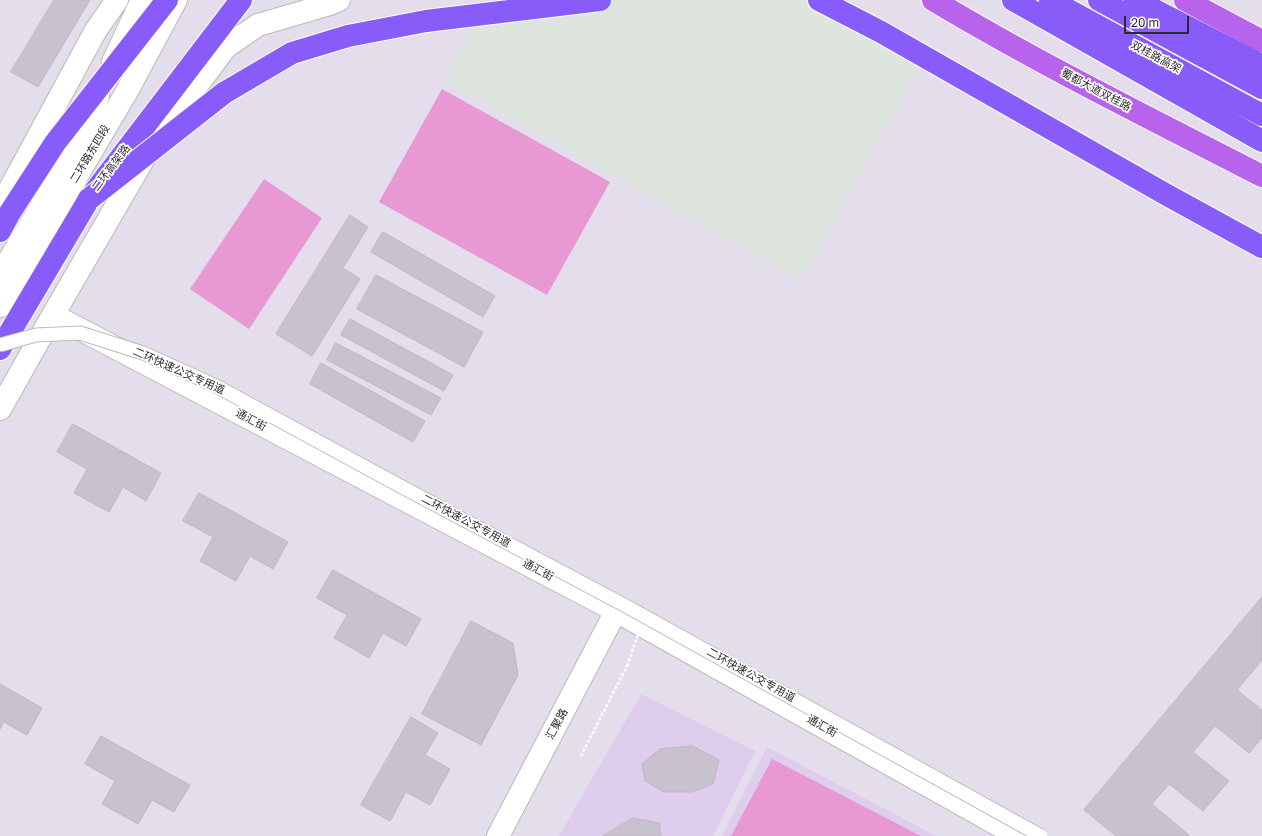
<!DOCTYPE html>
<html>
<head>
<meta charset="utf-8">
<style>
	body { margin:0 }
	#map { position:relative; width:1262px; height:836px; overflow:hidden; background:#e3ddec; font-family:"Golos Text",sans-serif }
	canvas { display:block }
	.scale { position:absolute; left:1124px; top:16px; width:65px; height:18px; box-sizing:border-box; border:2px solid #2b2b2b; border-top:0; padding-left:5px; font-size:12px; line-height:14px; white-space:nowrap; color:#2b2b2b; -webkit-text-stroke:3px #fff; paint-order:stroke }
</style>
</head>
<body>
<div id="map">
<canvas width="1262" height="836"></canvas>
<div class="scale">20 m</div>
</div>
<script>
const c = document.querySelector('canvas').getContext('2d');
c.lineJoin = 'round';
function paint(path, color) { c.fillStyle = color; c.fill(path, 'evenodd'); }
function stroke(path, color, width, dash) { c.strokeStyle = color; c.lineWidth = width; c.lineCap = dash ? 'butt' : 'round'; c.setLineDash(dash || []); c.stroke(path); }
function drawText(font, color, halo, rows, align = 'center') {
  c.font = font + ' "Golos Text","Noto Sans SC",sans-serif'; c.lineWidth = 3.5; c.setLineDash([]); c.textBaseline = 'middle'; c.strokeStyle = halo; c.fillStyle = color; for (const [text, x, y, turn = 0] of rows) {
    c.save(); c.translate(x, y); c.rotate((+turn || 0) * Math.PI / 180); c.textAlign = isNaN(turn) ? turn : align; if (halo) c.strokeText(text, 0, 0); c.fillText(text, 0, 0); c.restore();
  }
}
paint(new Path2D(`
	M512,0H831L929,49L801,280L444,81L474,27Z`), '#dee5df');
paint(new Path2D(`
	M641,694L755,751L713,836H559Z
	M767,747L936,836H722Z`), '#decded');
paint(new Path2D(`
	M442,89L610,182L547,295L379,202Z
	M264,179L322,218L249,329L190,289Z
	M772,759L921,836H731Z`), '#e898d2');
const building = new Path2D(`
	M54,0H90L38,87L11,72Z
	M350,215L368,227L343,268L360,279L312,356L276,334Z
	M383,232L495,296L483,317L371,252Z
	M376,275L483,332L464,367L357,309Z
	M350,319L453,375L444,391L341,335Z
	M336,343L441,398L431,415L327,360Z
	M321,363L425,421L413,442L310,384Z
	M73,424L161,473L146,501L123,487L109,512L74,493L87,469L57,452Z
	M199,493L288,542L273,569L250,556L236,581L200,561L213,537L183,521Z
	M333,570L421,619L406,646L383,633L369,658L334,638L347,615L317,598Z
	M1262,597V660L1237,690L1262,710V738L1249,753L1215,726L1193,752L1229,781L1203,811L1169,784L1152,804L1189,835L1188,836H1116L1084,810Z
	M471,621L513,643L518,675L481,745L422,714Z
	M0,684L42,708L27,735L4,722L0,729Z
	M411,717L438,733L425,755L450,769L430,805L406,792L390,821L361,805Z
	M101,736L190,785L174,812L152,800L138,824L102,804L115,781L85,764Z
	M693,746L719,760L713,784L692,792H664L645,781L642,764L660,749Z
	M633,818L659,823L661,836H603Z`);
paint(building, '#c8c2cf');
stroke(building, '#bfb7c7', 1);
const street = new Path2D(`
	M53,315L616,611L1018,836
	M498,836L616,611`);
const secondary = new Path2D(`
	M113,62L142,0
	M0,207L96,30L117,0
	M0,275L64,169L98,96
	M0,306L126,93L176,0
	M0,409L53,315L150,148L226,47L258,25L330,4L339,0`);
const primary = new Path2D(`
	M933,0C1040,64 1151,119 1262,176
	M1185,0L1262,41`);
const highway = new Path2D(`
	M819,0L881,32L1167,195L1262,247
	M1013,0L1262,141
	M1050,0L1262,115
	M1099,0L1262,88
	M1135,0L1262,65
	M0,231L9,214
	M0,349L89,199L241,0`);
stroke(street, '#b5beb1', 24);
stroke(secondary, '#b5beb1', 24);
stroke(primary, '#fff', 24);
stroke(highway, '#fff', 24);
stroke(new Path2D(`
	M581,756L627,666`), '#fff', 2.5, [3, 2]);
stroke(street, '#fff', 22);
stroke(secondary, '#fff', 22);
stroke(primary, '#b763ec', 22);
stroke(highway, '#885cf9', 22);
const laneBridge = new Path2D(`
	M0,345L36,335L80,333L143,353L218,387L402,487L624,605L1041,836`);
const highwayBridge = new Path2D(`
	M89,199L224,93L292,53L348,36L426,21L600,0
	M9,214L55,143L167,0`);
stroke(laneBridge, '#b5beb1', 15, []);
stroke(highwayBridge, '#fff', 24, []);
stroke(new Path2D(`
	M627,666L639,632`), '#fff', 2.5, [3, 2]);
stroke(laneBridge, '#fff', 13);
stroke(highwayBridge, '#885cf9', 22);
drawText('11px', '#2b2b2b', '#fff', [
	["双桂路高架",1156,57,28],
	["蜀都大道双桂路",1096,90,28],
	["二环路东四段",90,154,-59],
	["二环高架路",111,168,-53],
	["二环快速公交专用道",179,371,24],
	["通汇街",251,420,28],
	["二环快速公交专用道",466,521,28],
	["通汇街",538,570,28],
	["二环快速公交专用道",751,675,29],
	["汇聚路",557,724,-62],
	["通汇街",822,726,29]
]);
</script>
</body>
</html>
